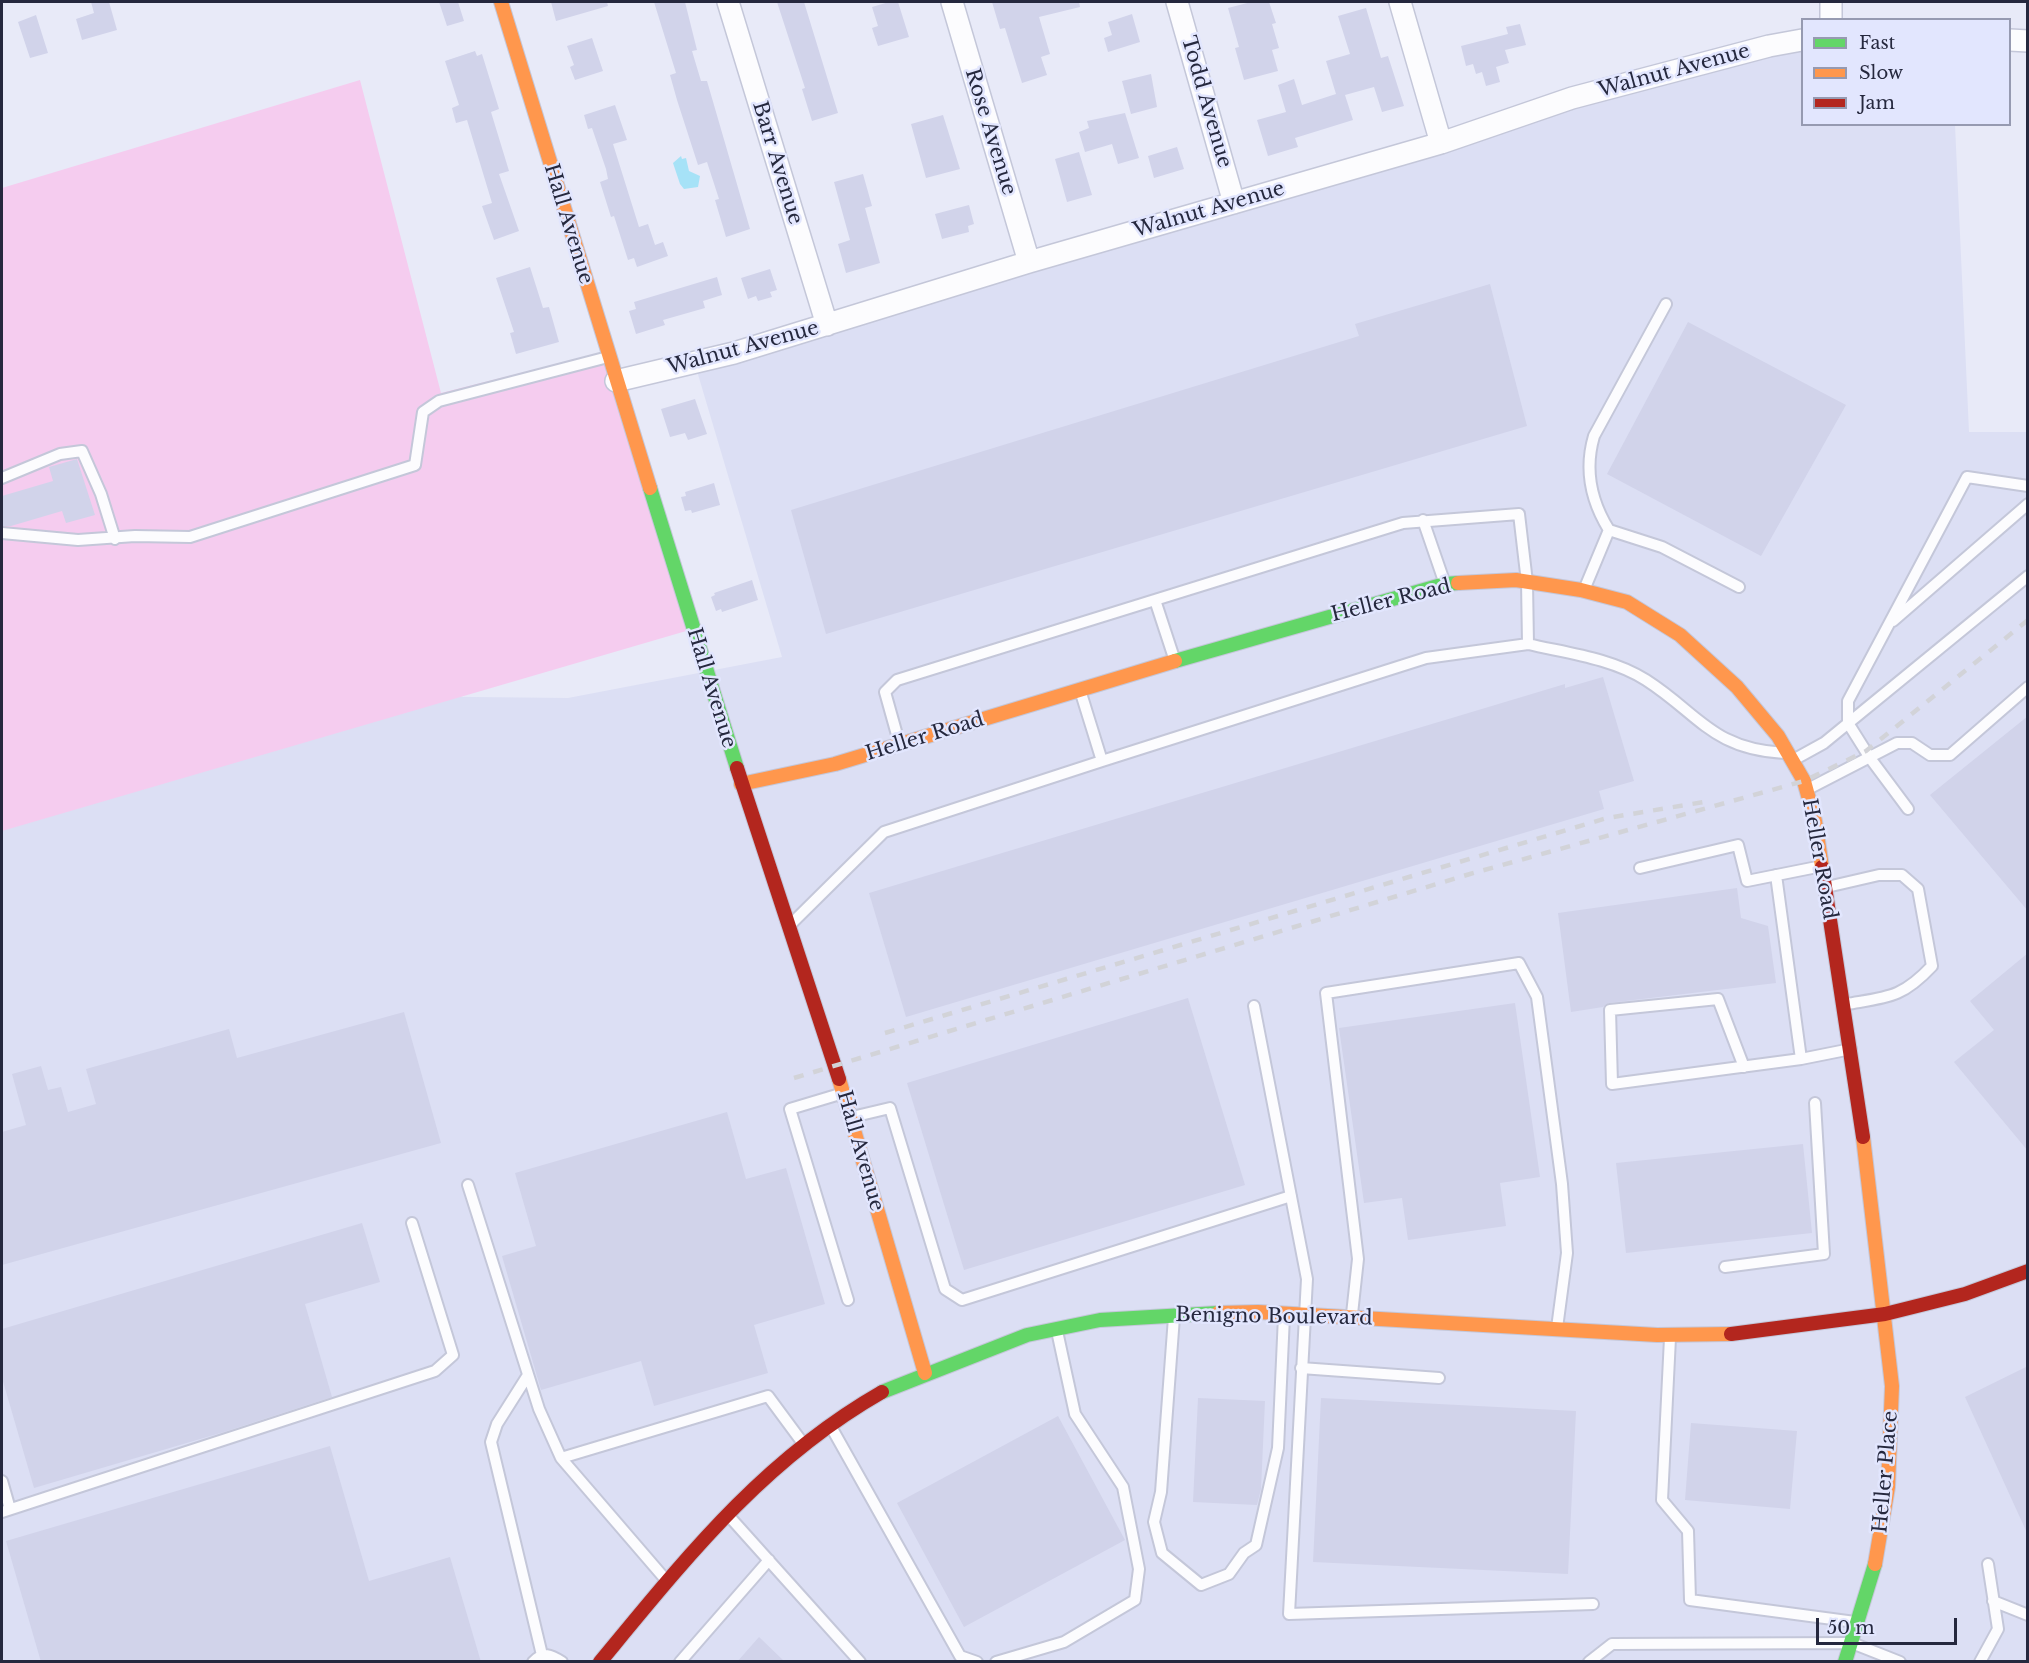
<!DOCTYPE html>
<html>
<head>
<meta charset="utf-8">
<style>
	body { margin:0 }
	#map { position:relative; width:2029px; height:1663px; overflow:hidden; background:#e8eaf8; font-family:"Libre Baskerville",serif }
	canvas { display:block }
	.frame { position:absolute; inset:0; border:3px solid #25283e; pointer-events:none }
	.legend { position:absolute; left:1801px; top:18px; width:210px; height:108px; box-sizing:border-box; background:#e2e6fe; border:2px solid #969ab1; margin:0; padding:8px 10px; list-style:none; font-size:18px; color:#25283e }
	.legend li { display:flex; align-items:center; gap:12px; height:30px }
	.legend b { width:30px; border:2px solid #969ab1 }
	.scale { position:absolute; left:1816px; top:1618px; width:141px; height:27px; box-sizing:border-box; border:3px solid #25283e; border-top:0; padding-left:8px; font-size:18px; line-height:21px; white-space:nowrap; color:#25283e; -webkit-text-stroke:4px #e2e6fe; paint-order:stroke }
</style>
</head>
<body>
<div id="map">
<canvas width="2029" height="1663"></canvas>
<div class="frame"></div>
<ul class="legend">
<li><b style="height:8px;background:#63d668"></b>Fast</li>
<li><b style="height:8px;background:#ff974d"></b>Slow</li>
<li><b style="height:8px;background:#b3261e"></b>Jam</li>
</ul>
<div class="scale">50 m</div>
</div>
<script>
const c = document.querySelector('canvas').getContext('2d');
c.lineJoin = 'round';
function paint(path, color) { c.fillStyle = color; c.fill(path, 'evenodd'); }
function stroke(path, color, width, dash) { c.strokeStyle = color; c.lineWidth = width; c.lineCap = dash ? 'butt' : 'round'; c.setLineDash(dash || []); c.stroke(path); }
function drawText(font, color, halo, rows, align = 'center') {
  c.font = font + ' "Libre Baskerville",serif'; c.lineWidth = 5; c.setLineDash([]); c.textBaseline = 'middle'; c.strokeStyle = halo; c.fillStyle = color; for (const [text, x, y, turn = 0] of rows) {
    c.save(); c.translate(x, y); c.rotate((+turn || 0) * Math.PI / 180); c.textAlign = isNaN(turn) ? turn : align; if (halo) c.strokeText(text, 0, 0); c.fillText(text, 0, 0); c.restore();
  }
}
paint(new Path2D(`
	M1802,36V124L1955,125L1969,432H2027V1661H2V815L378,696L568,698L782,657L694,361Z`), '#dcdff4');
paint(new Path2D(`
	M360,80L441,393L604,352L693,629L2,831V188Z`), '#f5ccef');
paint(new Path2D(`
	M681,156L682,159L686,158L689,171L700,176L698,187L684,189L680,184L673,163Z`), '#a6e2f7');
paint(new Path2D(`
	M91,2H109L117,30L82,40L76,19L94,13Z
	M439,2H458L464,21L447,26Z
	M551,2H607L608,6L556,21Z
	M654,2H685L697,50L692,51L701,81H707L750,229L726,237L715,200L719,199L707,162L698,165L677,100L670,75L676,73Z
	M777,2H804L838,113L812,121L802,89L805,88Z
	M889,2H898L909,37L878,46L872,28L878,26L872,7Z
	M992,2H1079L1080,7L1039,17L1050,54L1041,57L1047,75L1022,83L1005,28L1000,29Z
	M1251,2H1269L1276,23L1272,24L1279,48L1272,50L1278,71L1244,80L1235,48L1239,47L1228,8Z
	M1366,8L1381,58L1388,56L1404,106L1382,112L1374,87L1345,95L1353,120L1295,138L1298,147L1268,156L1257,120L1286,112L1278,85L1294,79L1302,105L1336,94L1326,61L1350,54L1338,16Z
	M1132,14L1140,42L1108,52L1104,38L1112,35L1108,22Z
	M36,15L48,53L30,58L18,22Z
	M1520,24L1526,45L1505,50L1509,63L1496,67L1500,82L1486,86L1482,72L1476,74L1473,64L1466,66L1461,46L1508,34L1506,27Z
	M592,38L603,71L575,80L570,67L574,65L567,46Z
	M475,51L477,56L482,54L499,109L491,112L509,171L499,174L519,231L494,240L482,206L492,203L467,120L456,123L452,108L459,105L445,61Z
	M1151,74L1157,107L1131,114L1122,81Z
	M615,105L627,140L613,144L639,227L648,224L655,245L663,242L668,256L637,267L634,258L628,260L614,216L611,217L600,182L608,179L606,169L592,128L588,129L584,115Z
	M1125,113L1139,158L1118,164L1112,144L1085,152L1079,132L1089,128L1087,121Z
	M943,115L960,169L926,178L911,124Z
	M1177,147L1184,169L1154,178L1148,156Z
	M1079,152L1092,195L1067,202L1055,159Z
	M863,174L872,206L865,208L880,263L846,273L838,244L850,240L834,182Z
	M969,205L974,224L968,226L969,232L942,239L935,214Z
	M530,267L543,308L549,307L559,342L516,354L510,333L514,332L496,278Z
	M770,269L777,290L770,292L772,297L758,301L756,296L748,299L741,278Z
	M717,277L722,295L703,301L705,308L663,320L665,325L636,334L629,311L636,309L634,302Z
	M1490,284L1527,426L826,634L791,510L1359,336L1355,324Z
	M1688,322L1846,405L1761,556L1607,474Z
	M695,399L707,434L688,440L685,433L670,437L661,409Z
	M77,459L95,515L66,523L62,511L11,526H2V496L53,481L49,467Z
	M714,483L720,505L692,513L691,510L685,511L681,497L686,496L685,492Z
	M752,580L758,600L722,612L721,609L716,611L711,597L715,595L714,593Z
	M1603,677L1634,781L1599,791L1604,809L906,1017L869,893L1565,684V688Z
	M2028,716V911L1930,795Z
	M1737,888L1741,918L1768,926L1776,983L1609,1003L1603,1007L1571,1012L1558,913Z
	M2028,953V1151L1954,1062L1994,1030L1970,1001Z
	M1188,998L1245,1185L964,1270L907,1083Z
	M1515,1003L1540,1177L1500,1183L1506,1226L1408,1240L1402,1198L1364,1203L1339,1028Z
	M404,1012L441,1143L2,1265V1132L26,1125L12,1074L41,1066L48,1090L61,1087L68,1112L96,1104L86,1069L229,1029L237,1058Z
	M727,1112L746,1179L786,1168L825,1304L754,1325L768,1373L654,1406L641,1361L541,1390L502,1256L536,1246L515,1173Z
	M1803,1144L1812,1233L1626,1253L1616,1163Z
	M362,1223L380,1282L305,1304L332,1397L224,1432L34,1488L2,1378V1329Z
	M2028,1366V1535L1965,1397Z
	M1198,1398L1265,1401L1261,1489L1257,1505L1193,1502Z
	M1321,1398L1576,1411L1568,1574L1313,1562Z
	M1058,1416L1125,1540L964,1627L897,1503Z
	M1691,1423L1797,1431L1790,1509L1685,1500Z
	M330,1446L369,1581L450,1557L481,1662H41L6,1541Z
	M759,1637L785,1662H737Z`), '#d1d3ea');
const lane = new Path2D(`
	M2,478L60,454L82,451L101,494L115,539
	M1423,520L1445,584
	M1609,530C1591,501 1584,470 1594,436L1666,304
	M2,533L78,540L135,536L190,537L415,465L423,412L439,401L608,357
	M1584,590L1609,530L1662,547L1739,587
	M1155,600L1175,661
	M1893,621L2028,504
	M1528,644C1566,653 1611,658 1646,680C1699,714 1712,749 1784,753
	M899,742L885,692L897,680L1403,523L1519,514L1527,582L1528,644L1426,658L1102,761
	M1795,759L1824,743L2028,576
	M1808,789L1897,743H1912L1930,755H1950L2028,687
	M1908,809L1870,758L1848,723V701L1967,477L2028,486
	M1640,868L1738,845L1747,881L1822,866
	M1827,887L1879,875H1902L1918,889L1932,966C1902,998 1888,997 1847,1004
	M791,924L884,832L1102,761L1080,690
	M1254,1006L1307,1279L1289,1614L1593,1604
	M1801,1059L1851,1049
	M1744,1067L1718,999L1610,1010L1612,1084L1801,1059L1776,875
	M840,1094L790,1109L848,1300
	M852,1117L890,1108L945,1289L962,1300L1291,1196
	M468,1185L539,1409L561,1458L768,1396L802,1442
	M1725,1267L1824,1254L1815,1103
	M1352,1314L1358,1259L1326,993L1519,963L1537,997L1562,1184L1567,1253L1557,1328
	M1174,1317L1161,1492L1154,1522L1162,1553L1201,1585L1229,1574L1244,1553L1256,1545L1278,1448L1284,1316
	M1670,1338L1662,1500L1688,1531L1690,1600L1855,1622
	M1301,1368L1439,1378
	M528,1375L497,1424L491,1442L542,1655
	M830,1425L960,1656L977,1662
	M561,1458L666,1580
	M2,1481L10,1509
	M2,1512L435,1371L453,1355L412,1223
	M728,1515L860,1662
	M1993,1601L2028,1615
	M533,1662C543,1651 551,1655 562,1662
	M680,1662L769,1560
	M996,1662L1064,1642L1135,1600L1139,1569L1123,1487L1075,1414L1057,1331
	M1589,1662L1612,1644L1852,1643L1900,1662
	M1980,1662L1998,1629L1988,1564`);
const street = new Path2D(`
	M728,2L827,325
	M952,2L1029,262
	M1177,2L1234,203
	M1400,2L1441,143
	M1831,20V2
	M2010,40L2028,41
	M616,381L734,353L1029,262L1441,143L1572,98L1769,46L1802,40`);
const fast = new Path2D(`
	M650,488L737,768
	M1175,661L1445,584L1458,583
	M882,1392L1027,1335L1100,1320L1218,1313
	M1845,1662L1875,1564`);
const slow = new Path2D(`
	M501,2L650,488
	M1458,583L1516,580L1581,590L1627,602L1680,635L1737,687L1778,736L1804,781L1815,821L1822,867
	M741,784L835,764L1175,661
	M839,1079L925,1373
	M1863,1137L1892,1386L1888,1487L1875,1564
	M1218,1313L1258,1312L1657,1335L1731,1334`);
const jam = new Path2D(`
	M737,768L839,1079
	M1822,867L1863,1137
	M1731,1334L1885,1314L1965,1294L2028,1271
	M600,1662C686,1558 763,1460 882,1392`);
stroke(lane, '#c4c7d9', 14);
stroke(street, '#c4c7d9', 24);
stroke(fast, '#c4c7d9', 16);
stroke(slow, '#c4c7d9', 16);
stroke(jam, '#c4c7d9', 16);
stroke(lane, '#fcfcfe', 10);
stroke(street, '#fcfcfe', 21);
stroke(fast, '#63d668', 14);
stroke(slow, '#ff974d', 14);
stroke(jam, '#b3261e', 14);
stroke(new Path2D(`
	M885,1033L1607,818L1704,802
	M794,1078L1470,874L1804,781L1866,751L2028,620`), '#d2d3d8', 4.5, [10, 10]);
drawText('20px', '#25283e', '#e2e6fe', [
	["Walnut Avenue",1674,71,-15],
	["Todd Avenue",1206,102,74],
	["Rose Avenue",990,132,73],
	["Barr Avenue",777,163,73],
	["Walnut Avenue",1209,210,-16],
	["Hall Avenue",568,224,73],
	["Walnut Avenue",743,348,-15],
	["Heller Road",1391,601,-14],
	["Hall Avenue",711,688,73],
	["Heller Road",925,737,-17],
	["Heller Road",1819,859,80],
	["Hall Avenue",860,1151,74],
	["Benigno Boulevard",1274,1317,1],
	["Heller Place",1886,1472,-85]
]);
</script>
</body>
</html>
